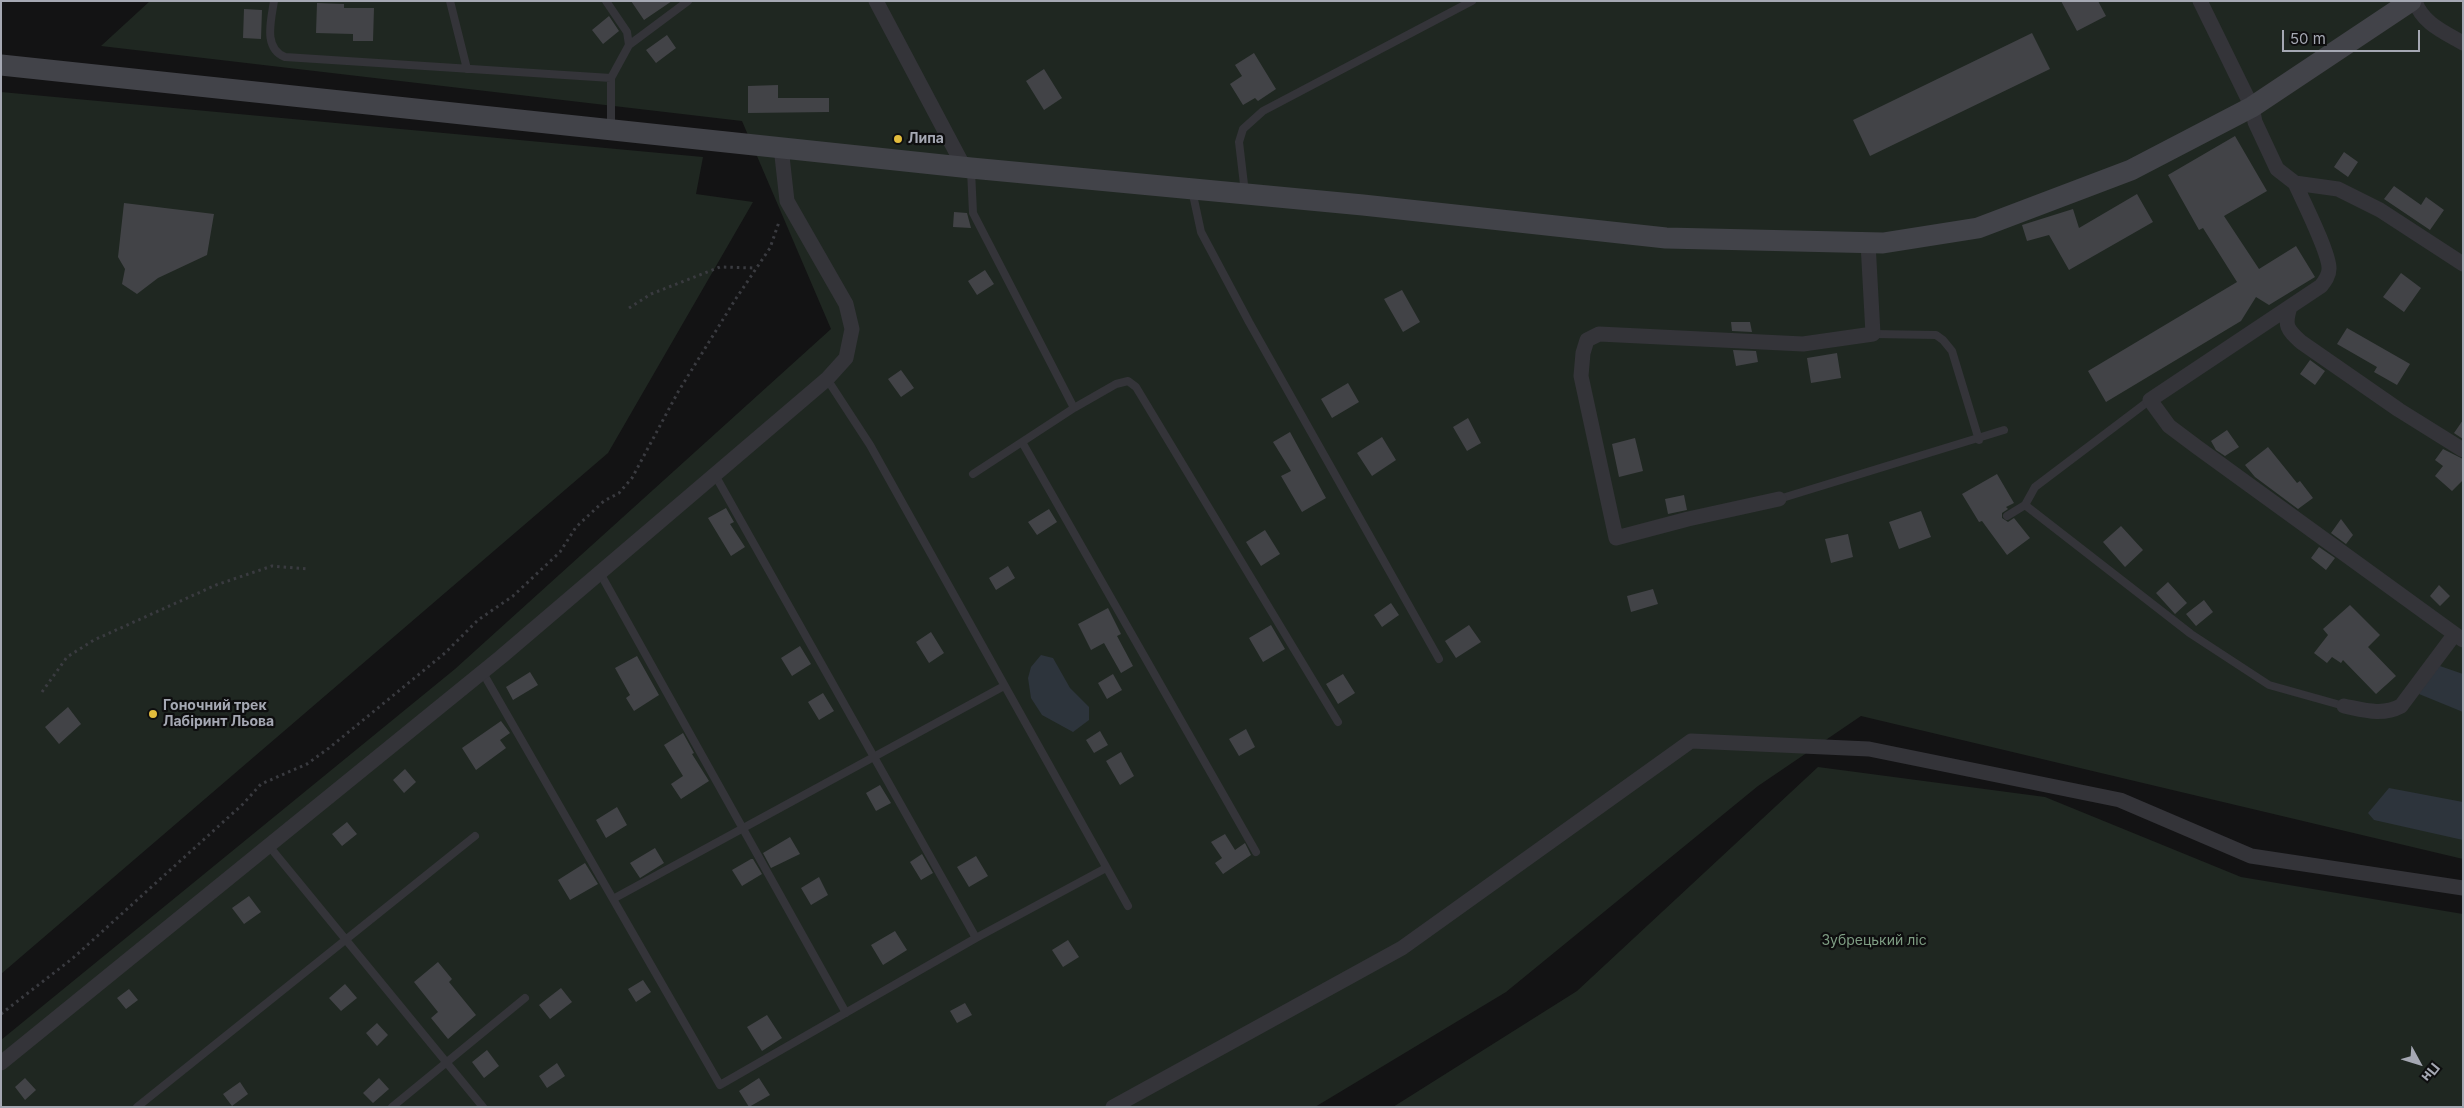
<!DOCTYPE html>
<html>
<head>
<meta charset="utf-8">
<style>
	body { margin:0 }
	#map { position:relative; width:2464px; height:1108px; overflow:hidden; background:#131314; font-family:Inter,sans-serif }
	canvas { display:block }
	.frame { position:absolute; inset:0; border:2px solid #a5a8b3; pointer-events:none }
	.north { position:absolute; left:2394px; top:1038px; width:50px; height:50px; -webkit-text-stroke:4px #0e0e0f; paint-order:stroke; rotate:129deg; font-size:14px; font-weight:700; line-height:20px; text-align:center; color:#a5a8b3 }
	.north::after { content:''; display:block; margin:auto; width:18px; height:22px; background:#a5a8b3; clip-path:polygon(50% 0,100% 100%,50% 72%,0 100%) }
	.scale { position:absolute; left:2282px; top:30px; width:138px; height:22px; box-sizing:border-box; border:2px solid #a5a8b3; border-top:0; padding-left:6px; font-size:15px; line-height:18px; white-space:nowrap; color:#a5a8b3; -webkit-text-stroke:4px #0e0e0f; paint-order:stroke }
</style>
</head>
<body>
<div id="map">
<canvas width="2464" height="1108"></canvas>
<div class="frame"></div>
<div class="north">Пн</div>
<div class="scale">50 m</div>
</div>
<script>
const c = document.querySelector('canvas').getContext('2d');
c.lineJoin = 'round';
function paint(path, color) { c.fillStyle = color; c.fill(path, 'evenodd'); }
function stroke(path, color, width, dash) { c.strokeStyle = color; c.lineWidth = width; c.lineCap = dash ? 'butt' : 'round'; c.setLineDash(dash || []); c.stroke(path); }
function drawText(font, color, halo, rows, align = 'center') {
  c.font = font + ' Inter,sans-serif'; c.lineWidth = 4.5; c.setLineDash([]); c.textBaseline = 'middle'; c.strokeStyle = halo; c.fillStyle = color; for (const [text, x, y, turn = 0] of rows) {
    c.save(); c.translate(x, y); c.rotate((+turn || 0) * Math.PI / 180); c.textAlign = isNaN(turn) ? turn : align; if (halo) c.strokeText(text, 0, 0); c.fillText(text, 0, 0); c.restore();
  }
}
paint(new Path2D(`
	M150,1H2463V859L1861,716L1758,786L1506,992L1315,1107H1V1040L455,669L831,329L742,121L101,46Z
	M1,92L703,157L696,194L753,202L608,453L1,974Z
	M1818,767L2045,797L2241,877L2463,914V1107H1393L1577,991Z`), '#1f2721');
paint(new Path2D(`
	M1041,655L1053,658L1070,688L1089,707V720L1073,732L1042,715L1031,698L1028,678L1031,667Z
	M2437,665L2463,674V712L2419,694Z
	M2389,788L2463,802V840L2374,820L2368,813Z`), '#2d343c');
paint(new Path2D(`
	M631,1H672L644,20Z
	M2061,1H2098L2106,16L2077,31Z
	M317,3L344,4V8H374L373,41H353V34L316,33Z
	M244,9L262,10L261,39L243,38Z
	M609,16L619,31L603,44L592,30Z
	M2032,33L2050,69L1870,156L1853,120Z
	M667,35L676,48L656,63L646,50Z
	M1254,53L1276,89L1258,101L1255,98L1243,105L1230,84L1242,76L1235,65Z
	M1044,69L1062,98L1044,110L1026,81Z
	M778,85V98H829V112L748,113V86Z
	M2235,136L2267,191L2224,216L2259,269L2296,246L2315,277L2269,305L2256,297L2241,321L2106,402L2088,371L2237,282L2203,228L2199,230L2168,175Z
	M2344,152L2358,162L2348,177L2334,167Z
	M2394,186L2421,205L2426,197L2444,210L2430,230L2384,199Z
	M2137,194L2153,222L2069,270L2049,235L2027,241L2022,225L2073,209L2079,228Z
	M124,203L214,214L207,255L158,278L137,294L122,284L125,269L118,257Z
	M954,212L967,213L971,228L953,227Z
	M985,270L994,284L977,295L968,281Z
	M2401,273L2421,288L2404,312L2383,297Z
	M1402,290L1420,322L1403,332L1384,299Z
	M1731,322H1750L1752,332L1732,331Z
	M2347,328L2410,364L2397,385L2374,372L2377,367L2337,344Z
	M1733,350L1756,351L1758,362L1736,366Z
	M1837,353L1841,378L1811,383L1807,358Z
	M2310,360L2325,371L2315,385L2300,374Z
	M901,370L914,388L901,397L888,379Z
	M1348,383L1359,402L1332,418L1321,399Z
	M1468,418L1481,443L1467,451L1453,427Z
	M2463,420V439L2454,433Z
	M2227,430L2239,447L2225,456L2216,450L2211,441Z
	M1290,432L1326,498L1302,512L1281,476L1291,471L1273,442Z
	M1382,437L1396,460L1372,476L1357,453Z
	M1635,438L1643,471L1619,477L1612,444Z
	M2268,447L2297,483L2300,481L2313,498L2298,509L2255,477L2245,465Z
	M2443,449L2463,459V480L2452,491L2435,476L2443,466L2435,460Z
	M1997,474L2014,503L2006,507L2008,509L2002,513V518L2008,522L2014,518L2030,538L2007,555L1982,521L1979,522L1962,494Z
	M1684,495L1687,510L1668,514L1665,499Z
	M726,508L734,522L730,524L745,547L731,556L708,518Z
	M1049,509L1057,522L1037,535L1028,522Z
	M1921,511L1931,537L1899,549L1889,522Z
	M2341,519L2353,535L2346,544L2331,533Z
	M2121,526L2143,550L2125,567L2103,542Z
	M1265,530L1280,554L1261,566L1246,542Z
	M1848,534L1853,557L1831,563L1825,539Z
	M2319,547L2335,558L2326,570L2311,558Z
	M1008,566L1015,578L996,590L989,578Z
	M2168,582L2187,603L2175,614L2156,593Z
	M2439,585L2450,596L2440,606L2430,596Z
	M1653,589L1658,604L1631,612L1627,596Z
	M2204,600L2213,612L2196,626L2186,614Z
	M1391,603L1399,615L1382,627L1374,615Z
	M2350,605L2380,635L2368,647L2396,676L2376,694L2343,660L2341,663L2332,657L2327,663L2314,653L2328,635L2323,629Z
	M1108,608L1121,634L1117,636L1133,666L1121,673L1104,643L1091,650L1078,624Z
	M1271,625L1285,649L1263,662L1249,638Z
	M1469,625L1481,642L1456,658L1445,641Z
	M931,632L944,653L929,663L916,642Z
	M800,646L811,664L792,676L781,658Z
	M637,656L659,695L634,711L626,698L630,695L615,668Z
	M530,672L538,685L513,700L506,687Z
	M1113,674L1122,690L1107,699L1098,683Z
	M1343,674L1355,693L1338,704L1326,684Z
	M823,693L834,711L819,720L808,702Z
	M68,707L81,724L59,744L45,727Z
	M501,721L510,733L500,740L506,748L476,770L462,748Z
	M1246,729L1255,747L1239,756L1229,739Z
	M1100,731L1108,745L1094,753L1086,740Z
	M683,733L694,753L692,754L709,781L681,799L671,784L683,776L664,745Z
	M1121,752L1134,776L1120,785L1106,761Z
	M405,769L416,782L404,793L393,780Z
	M880,785L891,803L876,811L866,793Z
	M617,807L627,825L606,838L596,820Z
	M347,822L357,834L342,846L332,834Z
	M1225,834L1235,850L1245,843L1251,855L1223,874L1215,863L1222,858L1211,842Z
	M790,837L800,854L771,868L763,853Z
	M655,848L664,863L640,878L630,863Z
	M922,854L933,873L921,880L910,862Z
	M976,856L988,876L969,887L957,867Z
	M751,859H753L762,874L742,886L732,870Z
	M585,863L598,884L570,900L558,880Z
	M819,877L828,895L811,905L801,888Z
	M249,896L261,912L244,924L232,908Z
	M895,931L907,950L883,965L871,945Z
	M1068,940L1079,957L1063,967L1052,950Z
	M438,962L452,979L449,982L476,1015L448,1039L431,1018L438,1012L414,982Z
	M643,980L651,992L636,1002L628,989Z
	M345,984L357,998L341,1011L329,998Z
	M561,988L572,1002L550,1019L539,1005Z
	M129,989L138,1000L126,1009L117,998Z
	M965,1003L972,1015L957,1023L950,1011Z
	M767,1015L782,1038L762,1051L747,1027Z
	M377,1023L388,1035L377,1046L366,1033Z
	M487,1050L499,1066L484,1078L472,1062Z
	M557,1063L565,1076L547,1088L539,1076Z
	M25,1078L36,1090L25,1100L15,1087Z
	M379,1078L389,1089L373,1103L363,1093Z
	M759,1078L770,1095L749,1107L739,1091Z
	M240,1082L248,1094L232,1106L223,1094Z`), '#424347');
stroke(new Path2D(`
	M629,308L651,294L720,267L756,268
	M42,692L67,657L94,640L216,585L272,566L308,569
	M1,1014L73,958L243,804L261,784L307,764L329,748L445,653L478,620L513,596L560,552L576,527L604,501L619,493L632,478L678,392L735,300L770,248L779,222`), '#3a3b40', 3, [2.5, 4]);
stroke(new Path2D(`
	M274,1C271,21 263,48 285,57L611,78
	M450,1L467,69
	M606,1L627,32L629,45L611,78V129
	M629,45L688,1
	M971,170L973,213L1074,408
	M1192,190L1201,232L1249,322L1439,659
	M1245,193L1239,142L1243,129L1263,111L1472,1
	M1873,334L1936,335L1943,340L1952,351L1979,440
	M827,379L870,445L1128,906
	M1022,442L1256,852
	M973,474L1074,408L1116,384L1128,381L1136,387L1338,722
	M715,475L976,938
	M1779,499L2004,430
	M2025,505L2191,634L2269,685L2344,706
	M2007,516L2025,505L2035,487L2150,400
	M600,573L846,1013
	M483,673L720,1085L976,938L1106,868
	M269,846L483,1107
	M613,899L1004,686
	M137,1107L475,836
	M392,1107L525,998`), '#343439', 8);
stroke(new Path2D(`
	M876,1L964,167
	M2200,1L2252,107L2255,122L2277,169L2295,183L2338,189L2380,210L2463,264
	M2415,1C2422,23 2444,32 2463,43
	M2295,183C2302,199 2330,254 2329,269C2329,276 2325,281 2321,286L2150,400L2169,426L2197,447L2463,640
	M2290,307C2284,326 2287,329 2301,342L2399,410L2463,450
	M1779,499L1688,519L1616,538L1581,376L1583,353L1587,340L1599,334L1803,344L1873,334L1868,243
	M2344,706C2364,710 2382,716 2401,706L2454,635
	M1,1063L501,657L827,379L846,358L852,329L846,304L787,201L781,147
	M1113,1107L1402,948L1691,741L1869,749L2120,800L2251,856L2463,888`), '#343439', 15);
stroke(new Path2D(`
	M1,65L971,168L1363,205L1666,238L1883,243L1978,228L2131,170L2252,107L2411,1`), '#424349', 21);
for (const [x, y, r, color] of [
	[898,139,5,"#e2bc3c"],
	[153,714,5,"#e2bc3c"]
]) { const dot = new Path2D(); dot.arc(x, y, r, 0, 2 * Math.PI); c.fillStyle = color; c.fill(dot); stroke(dot, '#0e0e0f', 2); }
drawText('bold 14px', '#a5a8b3', '#0e0e0f', [
	["Липа",908,139],
	["Гоночний трек",163,706],
	["Лабіринт Льова",163,722]
], 'left');
drawText('14px', '#7e9d83', '#0e0e0f', [
	["Зубрецький ліс",1874,941]
]);
</script>
</body>
</html>
